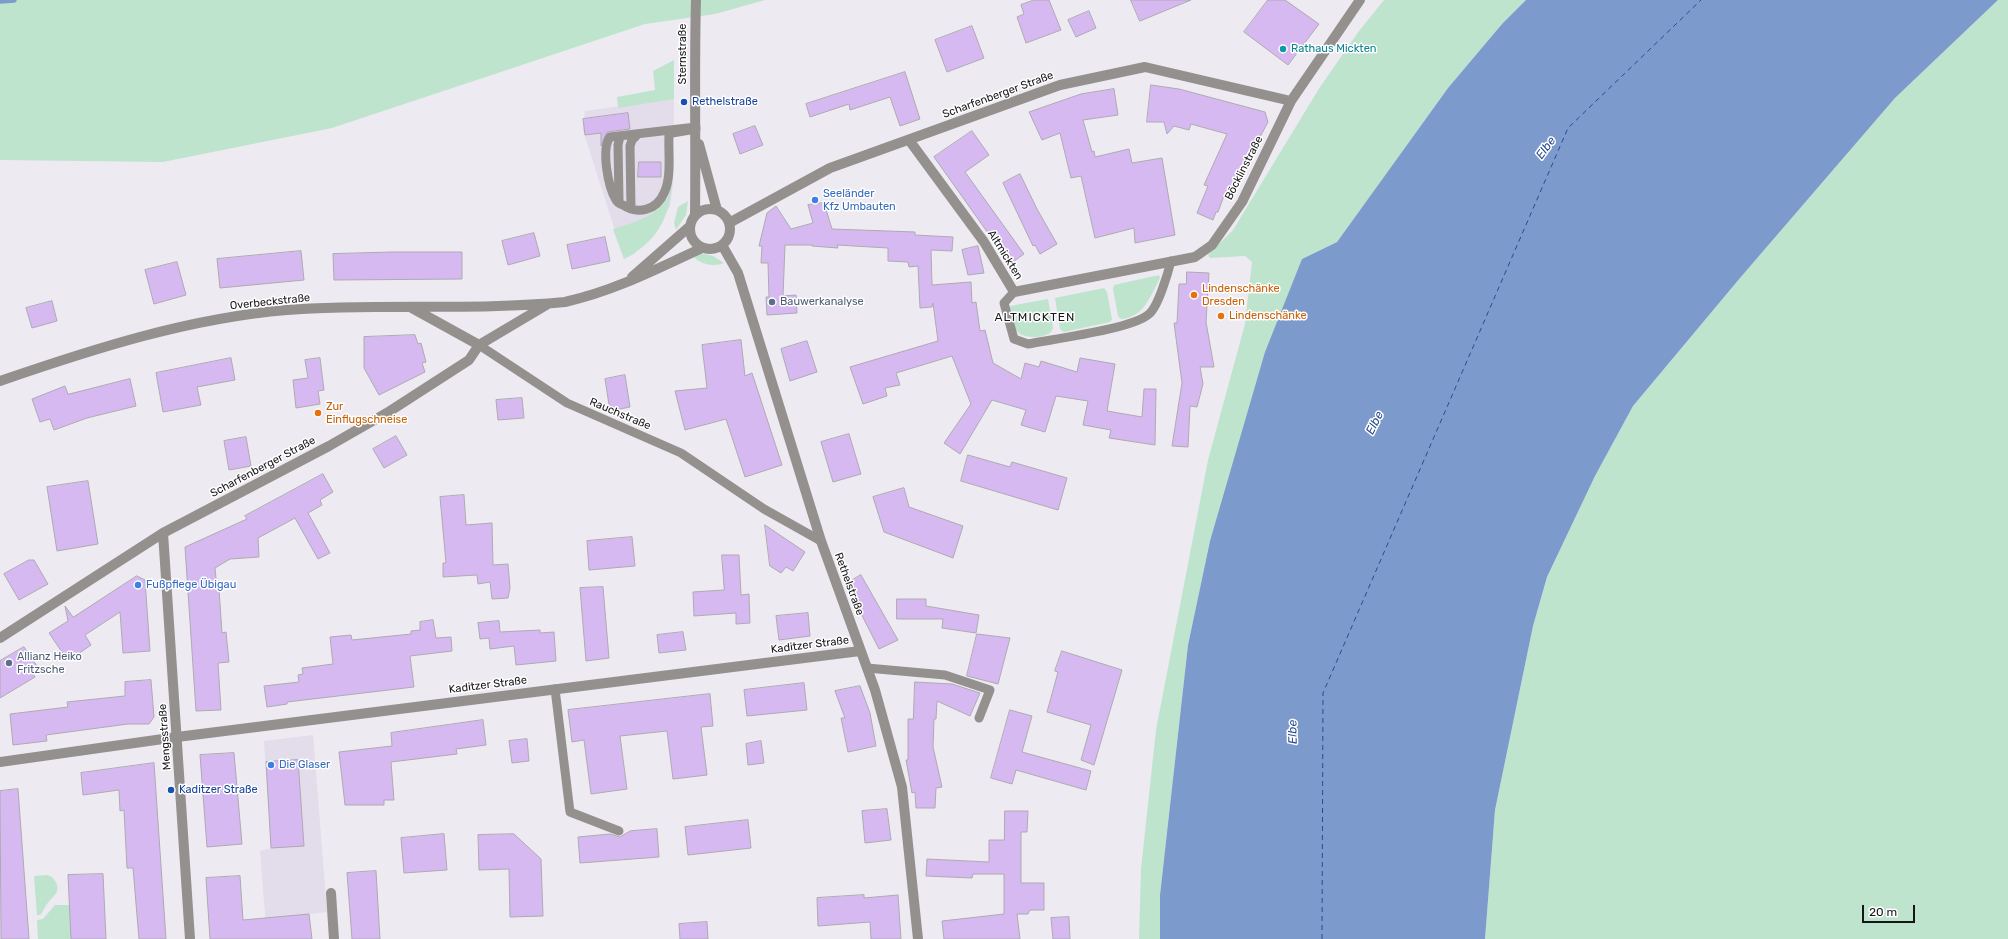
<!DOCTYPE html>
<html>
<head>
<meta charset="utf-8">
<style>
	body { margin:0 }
	#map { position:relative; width:2008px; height:939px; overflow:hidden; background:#edeaf1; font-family:Rubik,sans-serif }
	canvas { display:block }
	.scale { position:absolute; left:1862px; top:905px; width:53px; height:18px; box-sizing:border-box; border:2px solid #161518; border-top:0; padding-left:5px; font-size:12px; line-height:14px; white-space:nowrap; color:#161518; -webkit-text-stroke:3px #fff; paint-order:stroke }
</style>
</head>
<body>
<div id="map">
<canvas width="2008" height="939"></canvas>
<div class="scale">20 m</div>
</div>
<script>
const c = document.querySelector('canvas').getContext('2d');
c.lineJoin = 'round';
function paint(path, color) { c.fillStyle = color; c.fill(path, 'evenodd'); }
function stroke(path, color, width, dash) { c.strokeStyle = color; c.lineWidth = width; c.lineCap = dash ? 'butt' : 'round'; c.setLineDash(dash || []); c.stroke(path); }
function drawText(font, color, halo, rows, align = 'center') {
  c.font = font + ' Rubik,sans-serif'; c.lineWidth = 3; c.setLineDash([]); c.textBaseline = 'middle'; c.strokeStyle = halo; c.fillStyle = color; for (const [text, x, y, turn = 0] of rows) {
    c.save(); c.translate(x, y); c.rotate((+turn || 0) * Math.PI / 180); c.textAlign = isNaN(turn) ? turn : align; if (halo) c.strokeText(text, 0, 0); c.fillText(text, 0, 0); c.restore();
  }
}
paint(new Path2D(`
	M674,99L673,185L670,206L659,227L634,254L624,259L583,130L585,111Z
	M313,735L327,912L309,914L312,939H267L260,851L271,848L264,741Z`), '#e3dcea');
paint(new Path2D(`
	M0,0H765L715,14L645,24L332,128L163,162L0,160Z
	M1384,0H1526L1502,24L1448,88L1337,242L1302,259L1210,541L1188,645L1160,895V939H1139L1141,869L1156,730L1208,460L1245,324L1252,262L1245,256L1210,258L1208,255L1233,230L1320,87L1359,31Z
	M1998,0H2008V939H1485L1495,810L1533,626L1547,577L1595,476L1633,406L1740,278L1895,98Z
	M674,60V99L618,108L617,97L655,90L653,71Z
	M673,141C673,191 675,233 624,259L613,229C632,224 665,213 670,191C674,175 672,157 673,141Z
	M688,201L686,215L676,230L674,223L678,207Z
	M700,253L713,256L724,263C715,267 701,265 694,257Z
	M1159,275L1160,278C1150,297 1144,317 1121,319L1118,316L1113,289L1114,285Z
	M1104,288L1107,292L1112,319L1110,322L1064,332L1060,329L1055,298Z
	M1048,299L1053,328L1051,332C1046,336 1040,337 1033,337C1012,336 1013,323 1010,306Z
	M47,875L52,877C65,892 52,895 45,907C43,910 43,912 40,915H37L34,876Z
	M55,905H71L73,939H38L37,920L43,919Z`), '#bee4ce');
paint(new Path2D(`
	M1526,0H1998L1895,98L1740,278L1633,406L1595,476L1547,577L1533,626L1495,810L1485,939H1160V895L1188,645L1210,541L1265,352L1302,259L1337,242L1448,88L1502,24Z`), '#7d9acd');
stroke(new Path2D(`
	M0,1L14,0`), '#7d9acd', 5.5);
stroke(new Path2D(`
	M1322,939L1323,693L1568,128L1701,0`), '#2a4c8c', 1, [5, 4]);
const building = new Path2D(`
	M1034,0H1049L1061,30L1026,43L1017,17L1024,14L1021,5Z
	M1131,0H1191L1140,21Z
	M1268,0H1285L1319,24L1288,65L1244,32Z
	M1089,11L1096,28L1076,37L1068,20Z
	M972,26L984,58L947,72L935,40Z
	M905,72L920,119L900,126L890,97L850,110L849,104L810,117L806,104Z
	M1151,85L1179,89L1265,112L1268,122L1244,167L1233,196L1225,193L1218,212H1216L1213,220L1197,213L1208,186L1204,185L1227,134L1191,124L1189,130L1174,126L1167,134L1164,122H1147Z
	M1114,89L1118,115L1083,120L1092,152L1094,151L1095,157L1129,149L1132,163L1162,158L1175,235L1135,243L1134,228L1095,238L1081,176L1071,178L1060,133L1042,140L1029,112L1081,94Z
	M628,113L630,129L607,132L601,146V133L585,135L583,119Z
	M755,126L763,145L740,154L733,134Z
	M972,131L989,155L965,172L1024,254L1010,264L934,157Z
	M639,162H661V177H638Z
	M1020,174L1037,209L1057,244L1040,254L1035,245L1033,246L1003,183Z
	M824,203L832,229L915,232V235L953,237L952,251L931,250L932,285L971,282L972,303L976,302L980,331L985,330L993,363L1021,379L1025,363L1039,367L1041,361L1077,372L1080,358L1115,364L1107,411L1142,417L1144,389H1156L1155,445L1109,438L1111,430L1083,425L1088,401L1056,396L1045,432L1021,425L1026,410L992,400L960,454L944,443L971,404L952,356L896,373L900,385L885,388L887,396L863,404L850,367L938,341L933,303L932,307L920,308L918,266L909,267L908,262L888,261V248L837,245L838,248L812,246V245H785L783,296L796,295L797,313L767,315L766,297H769L768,263H761L762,246H759L767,213L776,206L791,229L813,223L808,205Z
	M534,233L540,256L508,265L502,241Z
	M605,237L610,261L572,269L567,245Z
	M978,246L984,273L968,275L962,250Z
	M301,251L304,280L220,288L217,259Z
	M393,252H462V279L334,280L333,254Z
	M177,262L186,295L154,304L145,270Z
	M1187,272L1209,273L1206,322L1214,367H1200L1203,384L1197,407L1190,406L1188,447L1172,446L1182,383L1174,323H1177L1179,284H1186Z
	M52,301L57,321L32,328L26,308Z
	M415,335L418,344L421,343L426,362L422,363L425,372L379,395L364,368V337Z
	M741,340L745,376L752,373L782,465L745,477L726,419L685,430L675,391L707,388L702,345Z
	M807,341L817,372L790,381L781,349Z
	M231,358L235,380L197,387L201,405L163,412L156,373Z
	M320,358L324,390L318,391L320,404L296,408L293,380L308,378L305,360Z
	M625,375L630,407L610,411L605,379Z
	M130,379L136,406L87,418L54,430L50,419L40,422L32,399L65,386L68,394Z
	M522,398L524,418L498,420L496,400Z
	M849,434L861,474L833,482L821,442Z
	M396,436L407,455L384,468L373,449Z
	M246,437L251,466L229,470L224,441Z
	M968,455L1010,467L1012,462L1067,478L1058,510L961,481Z
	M323,474L333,492L320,500L322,505L308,513L330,553L318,559L295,518L258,538L259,557L230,559L215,568L217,589H219L222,633L226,632L229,662L218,663L221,710L196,711L185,547L247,519L245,516Z
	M88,481L98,544L57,551L47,487Z
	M904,488L909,507L963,526L953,558L884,532L873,497Z
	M464,495L466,525L492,523L493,565L508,564L510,588L508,598L492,599L490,582L478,584L477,575L443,577V563H446L440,497Z
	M765,525L805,552L793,571L786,567L781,573L770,566Z
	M632,537L635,566L589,570L587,541Z
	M722,555H739L741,595L749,594L750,623L736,624V613L694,616L693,592L724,590Z
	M29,560H34L48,584L19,600L4,574Z
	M861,575L898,640L879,649L846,584Z
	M137,576L145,580L150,651L123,653L120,612L85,635L91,645L68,661L49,633L68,621L65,606L73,617Z
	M603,587L609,658L586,661L580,588Z
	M897,599H926V606L979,615L976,633L942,628L943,619H897Z
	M808,613L810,636L779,640L776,616Z
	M433,620L436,638L451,637L452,651L410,656L414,687L287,702V704L267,707L264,686L299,682L298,675L303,674L302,668L333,664L330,637L351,635L352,640L411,634V631L420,630V622Z
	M499,621L500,632L540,630V633L554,632L556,661L516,665L514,646L490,649L489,638L480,639L478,623Z
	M683,632L686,650L659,653L657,635Z
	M977,634L1010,638L998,684L967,676Z
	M24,647L37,666L31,670L35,677L0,698V661Z
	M1062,651L1122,670L1094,765L1081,760L1091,725L1047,712L1058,672L1055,671Z
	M151,680L154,717L149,724H128L46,735L47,741L13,745L10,714L68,707L67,702L125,696V682Z
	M915,682L952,684L980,693L970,716L937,701L936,719H934L933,747L942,787L936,788L935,808H916L915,792L912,793L906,760H908V719H913Z
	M804,683L807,710L747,716L744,690Z
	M860,686L870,713L876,746L848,752L841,718H845L835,691Z
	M710,694L713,726L701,727L707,775L673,779L667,731L620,736L627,789L591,794L584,740L572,742L568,710Z
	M1010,710L1032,716L1022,752L1091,771L1086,790L1016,770L1012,784L991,778Z
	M483,720L486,745L456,749L457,754L391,762L394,800H384V805H345L339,752L392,746L391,733Z
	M527,739L529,761L512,763L509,741Z
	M761,741L764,763L748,765L746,744Z
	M234,753L242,844L207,847L200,755Z
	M298,760L304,846L271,848L266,762Z
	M154,763L166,939H139L133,868H127L124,810L120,811L119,790L83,795L81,773Z
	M18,789L29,939H1L0,791Z
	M887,809L891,840L865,843L862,811Z
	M1005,811H1028L1027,832H1021V883H1044V910H1030L1028,914H1017L1020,939H944L942,921L1004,914V874H973L972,878L926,876L927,859L989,862V840H1004Z
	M748,820L751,848L688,855L685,827Z
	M657,829L659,857L580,863L578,837L610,834L620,837L630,831Z
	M444,834L447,870L404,873L401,838Z
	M514,834L541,859L543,916L510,917L509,869L479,870L478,835Z
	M376,871L380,939H352L347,873Z
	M103,874L106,939H71L68,875Z
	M240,876L243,920L309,914L312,939H210L206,878Z
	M864,895V898L898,895L901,939H871L870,922L818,926L817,898Z
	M1069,917L1070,939H1053L1051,918Z
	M707,922L708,939H680L679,924Z`);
paint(building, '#d7b9f1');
stroke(building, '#adaab1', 1);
stroke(new Path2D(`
	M696,127L610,137C601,149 608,187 616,200C617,202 620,204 623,205C638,215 657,210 664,193C672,177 668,153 669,135L672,133L696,129
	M619,200L618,145L620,136
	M631,209L630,146L632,140L638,134
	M1014,292L1004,303L1014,339L1028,344C1053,339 1133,329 1149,314C1158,307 1168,273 1171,261
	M479,345L567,403L681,453L764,509L821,541
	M867,668L945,675L990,690L979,718
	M555,689L570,812L619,831`), '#93908e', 9);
stroke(new Path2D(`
	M909,140L984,242L1014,292L1195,257L1212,245L1242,202L1291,101L1360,0
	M699,144L717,210
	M690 229a20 20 0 1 1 40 0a20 20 0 1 1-40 0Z
	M695,215C696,143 694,72 696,0
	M729,223L830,168L1060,85L1145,67L1291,101
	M722,245L738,273L821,541L875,690L902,787L918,939
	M632,277L689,227
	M412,308L479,345
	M0,381C93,349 189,318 287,310C379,303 473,311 565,302C614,291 657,269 702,248
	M163,533L190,939
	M0,638L163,533L329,446L390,411L469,360L479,345L548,304
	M0,762L177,737L860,651
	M331,893L334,939`), '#93908e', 10);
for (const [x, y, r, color] of [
	[1283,49,4,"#0f9aa8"],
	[684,102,4,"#1a4fb4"],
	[815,200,4,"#3f7fe0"],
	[1194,295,4,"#e8710a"],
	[772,302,4,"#5c6f8a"],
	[1221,316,4,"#e8710a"],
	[318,413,4,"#e8710a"],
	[138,585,4,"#3f7fe0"],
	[9,663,4,"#5c6f8a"],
	[271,765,4,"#3f7fe0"],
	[171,790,4,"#1a4fb4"]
]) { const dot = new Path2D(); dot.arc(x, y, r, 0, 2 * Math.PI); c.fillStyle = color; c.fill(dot); stroke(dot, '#fff', 1.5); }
drawText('11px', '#0d838f', '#fff', [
	["Rathaus Mickten",1291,49]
], 'left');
drawText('11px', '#161518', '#fff', [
	["Sternstraße",683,54,-90],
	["Scharfenberger Straße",998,95,-20],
	["Böcklinstraße",1244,168,-63],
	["Altmickten",1005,255,58],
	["Overbeckstraße",270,302,-6],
	["Rauchstraße",620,414,23],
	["Scharfenberger Straße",263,467,-28],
	["Rethelstraße",849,584,70],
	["Kaditzer Straße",810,645,-7],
	["Kaditzer Straße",488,685,-7],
	["Mengsstraße",165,737,-94]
]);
drawText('11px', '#164399', '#fff', [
	["Rethelstraße",692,102],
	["Kaditzer Straße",179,790]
], 'left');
drawText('11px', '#366cbe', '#fff', [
	["Seeländer",823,194],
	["Kfz Umbauten",823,207],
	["Fußpflege Übigau",146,585],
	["Die Glaser",279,765]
], 'left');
drawText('11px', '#c56008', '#fff', [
	["Lindenschänke",1202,289],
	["Dresden",1202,302],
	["Lindenschänke",1229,316],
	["Zur",326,407],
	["Einflugschneise",326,420]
], 'left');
drawText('11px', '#4e5e75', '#fff', [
	["Bauwerkanalyse",780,302],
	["Allianz Heiko",17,657],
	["Fritzsche",17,670]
], 'left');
drawText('italic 12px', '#2a4c8c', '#fff', [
	["Elbe",1546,148,-54],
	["Elbe",1375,423,-64],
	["Elbe",1293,732,-91]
]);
c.letterSpacing = '1px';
drawText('12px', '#161518', '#fff', [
	["ALTMICKTEN",1035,318]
]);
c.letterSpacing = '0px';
</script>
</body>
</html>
